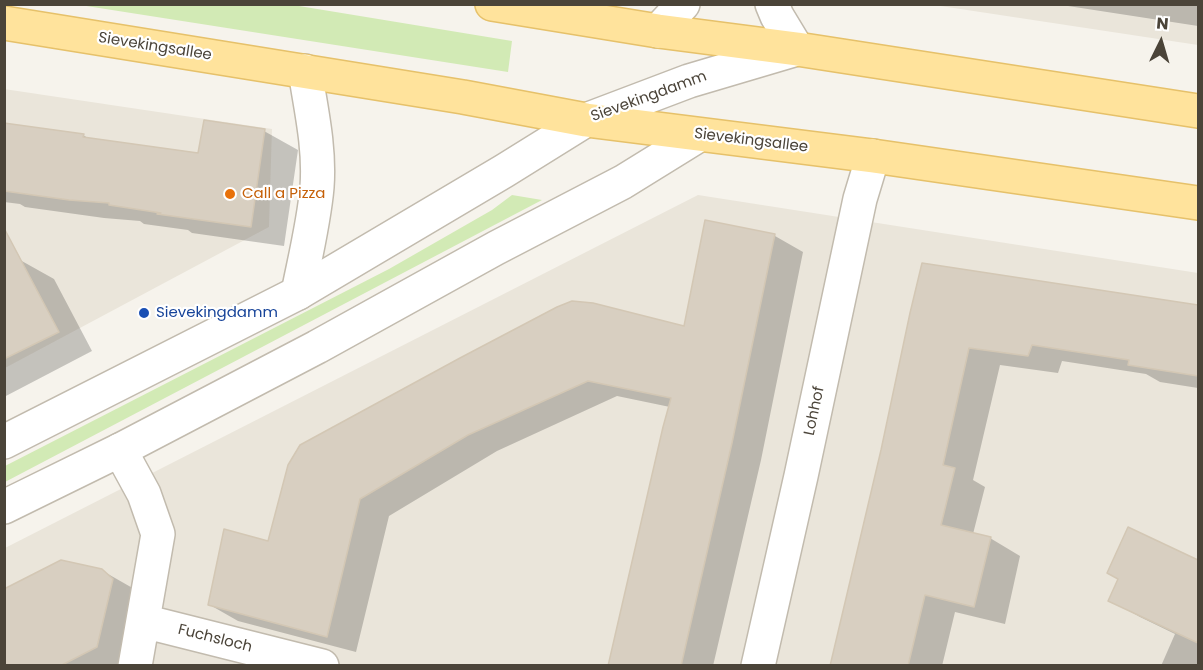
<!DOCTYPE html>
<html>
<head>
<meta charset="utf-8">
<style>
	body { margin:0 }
	#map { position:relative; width:1203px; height:670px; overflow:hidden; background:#f6f3ec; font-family:Poppins,sans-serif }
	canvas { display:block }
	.frame { position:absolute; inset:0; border:6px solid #4b4439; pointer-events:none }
	.north { position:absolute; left:1131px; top:12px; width:60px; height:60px; -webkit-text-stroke:4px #fff; paint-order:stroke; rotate:5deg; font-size:16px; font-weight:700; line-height:24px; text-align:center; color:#4b4439 }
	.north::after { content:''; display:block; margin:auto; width:21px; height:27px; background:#4b4439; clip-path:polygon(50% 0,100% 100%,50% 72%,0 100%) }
</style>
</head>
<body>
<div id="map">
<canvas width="1203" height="670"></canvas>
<div class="frame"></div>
<div class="north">N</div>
</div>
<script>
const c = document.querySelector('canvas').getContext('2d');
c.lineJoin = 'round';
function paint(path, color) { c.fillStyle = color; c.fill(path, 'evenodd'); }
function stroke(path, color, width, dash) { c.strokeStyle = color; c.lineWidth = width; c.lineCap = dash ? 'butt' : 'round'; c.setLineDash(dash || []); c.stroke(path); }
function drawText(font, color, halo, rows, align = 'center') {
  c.font = font + ' Poppins,sans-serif'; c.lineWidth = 4.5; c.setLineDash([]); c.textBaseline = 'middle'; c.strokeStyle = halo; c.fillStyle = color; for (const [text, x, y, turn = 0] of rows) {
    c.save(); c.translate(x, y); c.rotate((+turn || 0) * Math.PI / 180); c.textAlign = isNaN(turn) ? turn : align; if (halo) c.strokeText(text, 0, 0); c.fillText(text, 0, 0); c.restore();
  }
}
paint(new Path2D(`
	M934,5H1198V45Z
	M4,89L272,129L269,227L5,368Z
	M698,195L1198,273V665L5,666V548Z`), '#eae5da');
paint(new Path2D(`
	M80,5H293L512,41L508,72Z
	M512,195L542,200L5,482V466L389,269L492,210Z`), '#d2eab5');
paint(new Path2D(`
	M1055,4H1198V26Z
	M4,124L83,135L91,140L199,154L264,131L298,150L284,246L192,233L188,230L144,224L140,221L104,218L25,207L20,204L4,202Z
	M706,222L775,236L803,252L761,460L713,666H610L670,407L617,396L497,451L389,516L356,652L238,621L210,605L269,543L289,466L685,328Z
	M20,260L54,279L92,351L4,397V268Z
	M924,265L1198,307V388L1160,382L1146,374L1062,361L1058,373L1000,365L973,480L985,487L973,534L990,538L1020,556L1005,624L955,612L942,666H832Z
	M1129,529L1198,562V666H1161L1175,634L1140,617L1110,600L1120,579Z
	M101,570L136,590L131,666H4Z`), '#0003');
const building = new Path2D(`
	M204,120L265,129L251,227L157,214L161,213L109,205V203L69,200L4,191V123L84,134L83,137L198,153Z
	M705,220L775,234L732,443L681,666H608L663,427L671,398L588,381L468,435L360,499L327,637L208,605L224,529L268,541L288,465L300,445L460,358L557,307L572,301L593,303L684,326Z
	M4,228L59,332L4,359Z
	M922,263L1198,305V376L1128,365L1129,360L1032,345L1028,356L969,348L943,465L955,468L941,525L991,537L974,607L925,595L908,666H830L881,450L910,313Z
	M1128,527L1198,560V643L1108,601L1118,579L1107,573Z
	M61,560L102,569L113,579L97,647L60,666H4V589Z`);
paint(building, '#d8cfc1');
stroke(building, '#d3c7b4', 1.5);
const minor = new Path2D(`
	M772,4L777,16L797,49
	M658,31L683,4
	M298,293C305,258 314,222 317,187C320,148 311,109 305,71
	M120,450L144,494L158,534L135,666
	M143,621L322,666
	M758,666L801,476L860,199L873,156`);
const tertiary = new Path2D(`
	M4,442L298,293L504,171L586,120L689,81L797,49
	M4,507L120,450L317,347L496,248L623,182L699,135`);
const primary = new Path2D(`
	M492,4L658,31L797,49L1198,111
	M4,23L463,97L586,120L873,156L1198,203`);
stroke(minor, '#c2bbae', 36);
stroke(tertiary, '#c2bbae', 36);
stroke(primary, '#e6c16a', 36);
stroke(minor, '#fff', 33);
stroke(tertiary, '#fff', 33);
stroke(primary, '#ffe39c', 33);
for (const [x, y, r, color] of [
	[230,194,6,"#e8710a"],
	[144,313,6,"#1a4fb4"]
]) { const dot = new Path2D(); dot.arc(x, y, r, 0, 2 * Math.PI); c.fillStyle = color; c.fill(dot); stroke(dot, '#fff', 2); }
drawText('15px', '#4b4439', '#fff', [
	["Sievekingsallee",155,47,9],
	["Sievekingdamm",649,97,-20],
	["Sievekingsallee",751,141,7],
	["Lohhof",815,411,-78],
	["Fuchsloch",215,639,14]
]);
drawText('15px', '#c56008', '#fff', [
	["Call a Pizza",242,194]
], 'left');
drawText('15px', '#164399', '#fff', [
	["Sievekingdamm",156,313]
], 'left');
</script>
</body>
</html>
